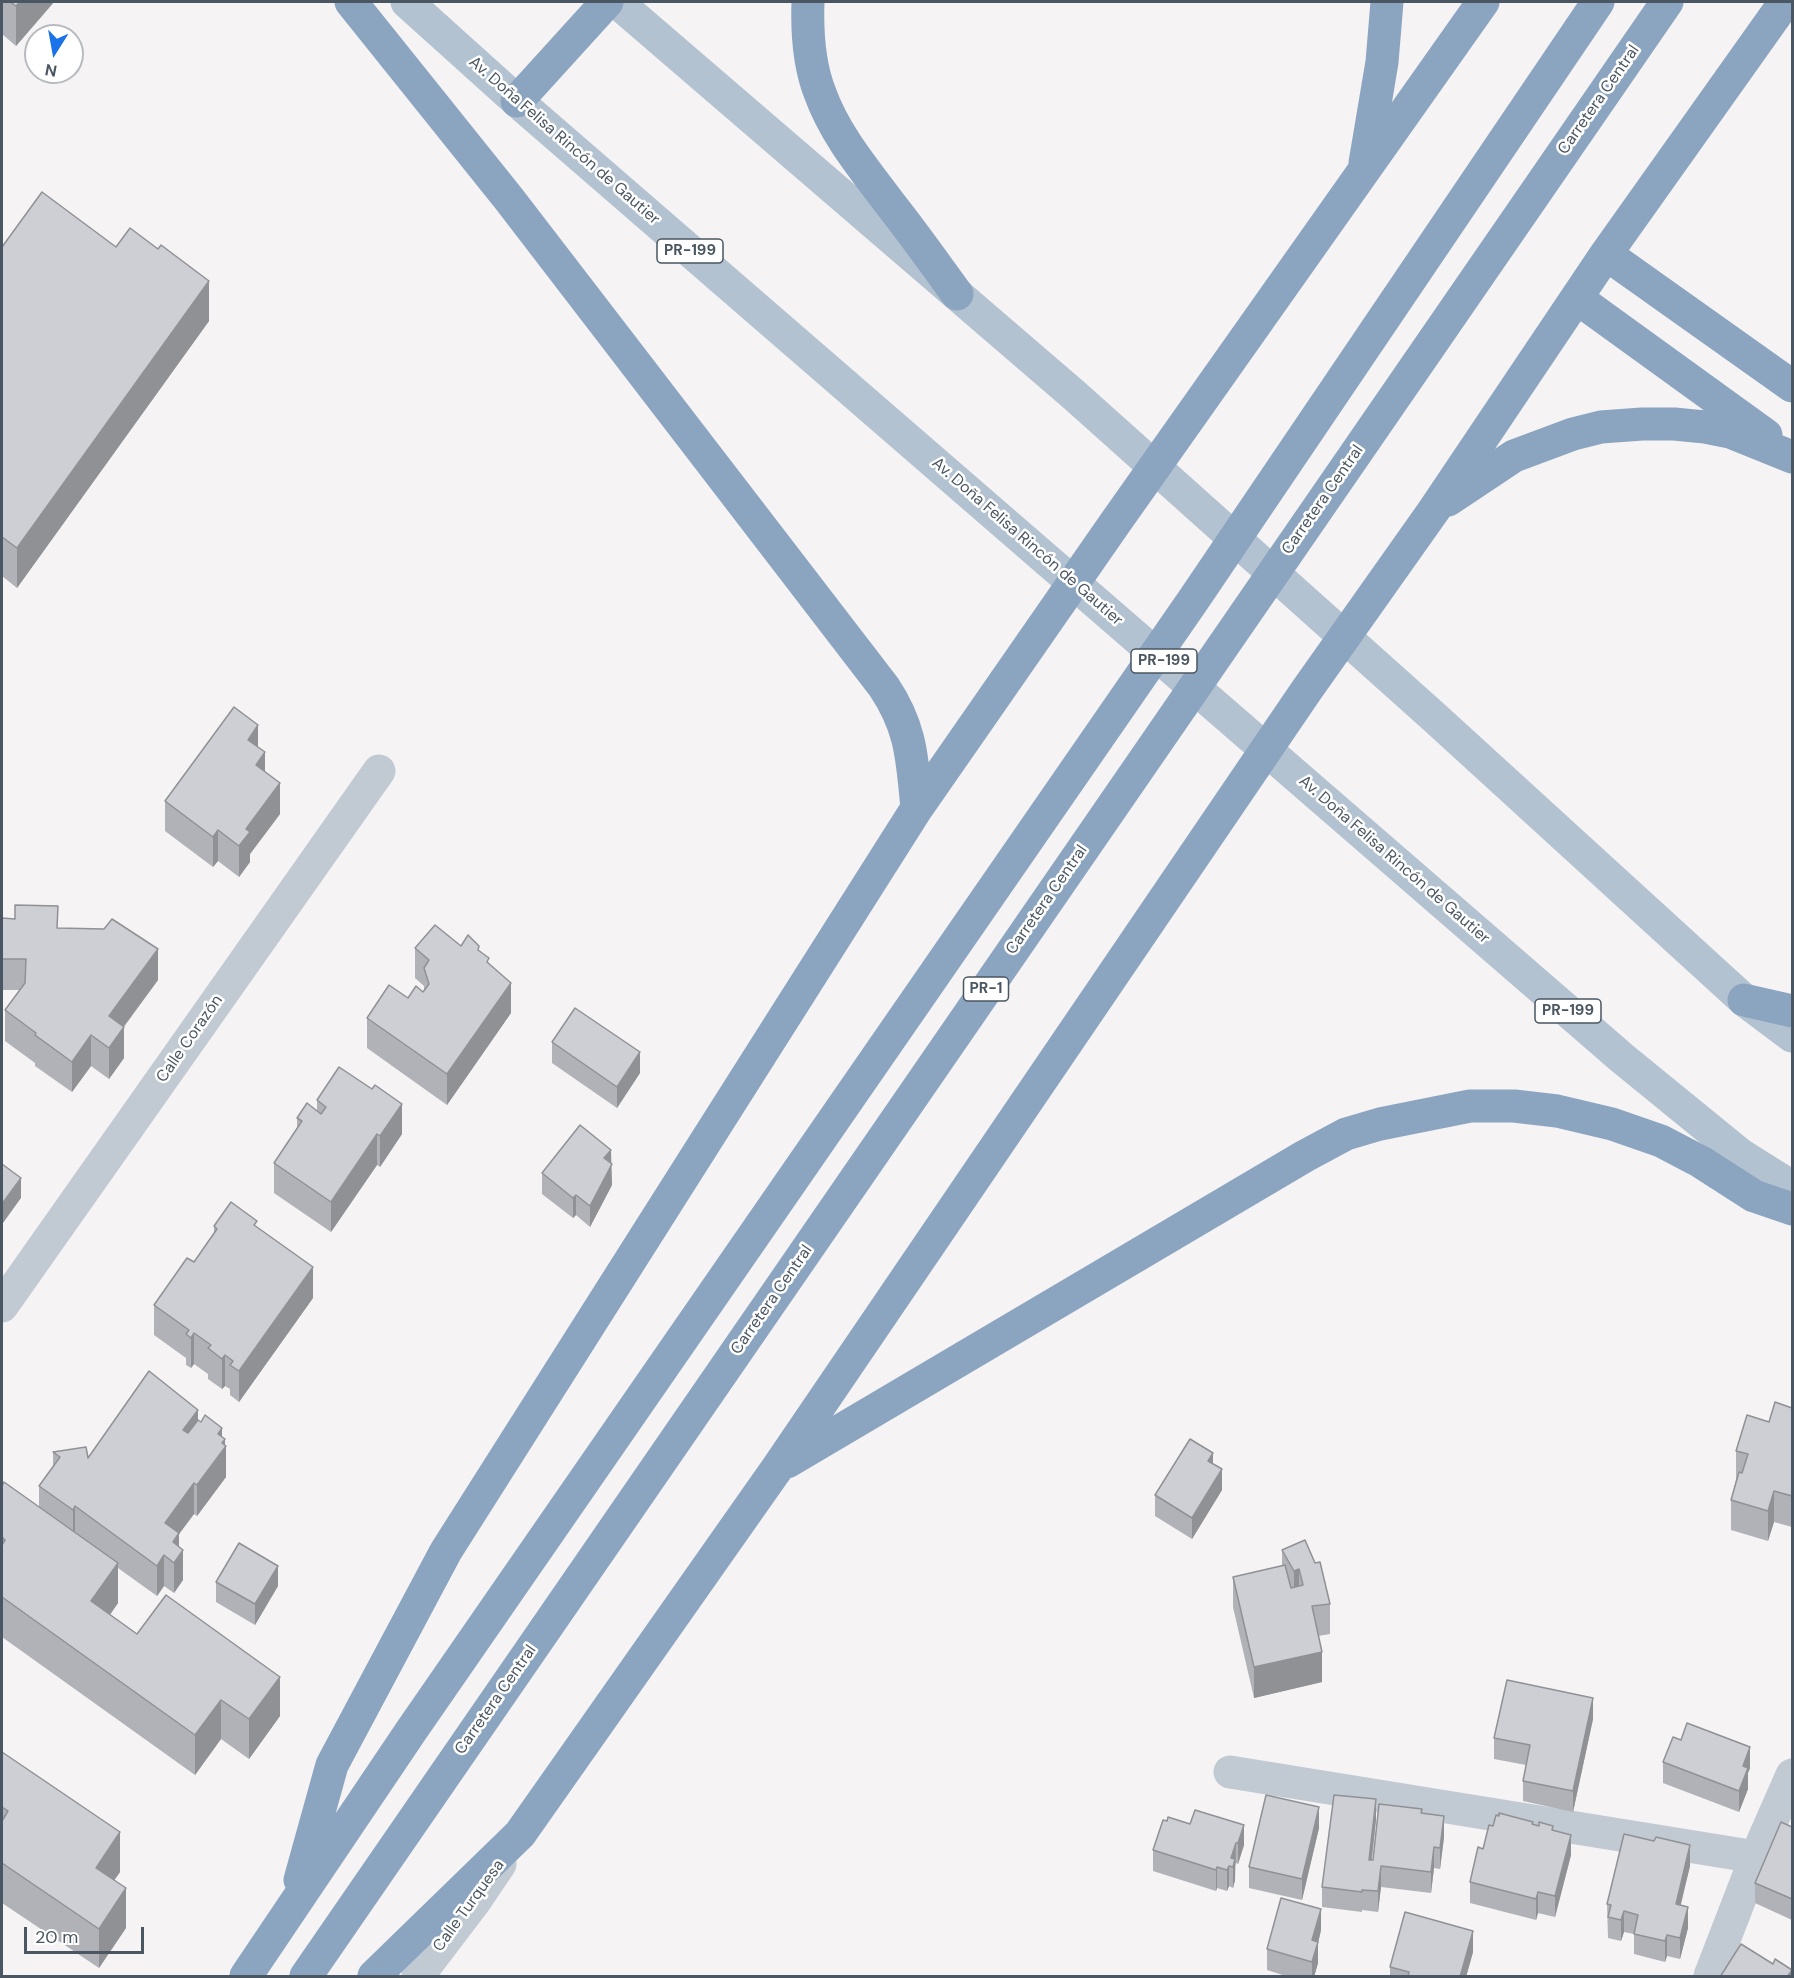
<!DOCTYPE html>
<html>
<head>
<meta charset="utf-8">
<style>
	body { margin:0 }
	#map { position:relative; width:1794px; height:1978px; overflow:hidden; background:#f5f3f3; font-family:"DM Sans",sans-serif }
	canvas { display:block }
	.frame { position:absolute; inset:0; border:3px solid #4a5661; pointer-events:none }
	.north { position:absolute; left:24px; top:24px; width:60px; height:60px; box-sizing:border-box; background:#fff; border:2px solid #b7bbc0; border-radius:50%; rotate:191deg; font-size:16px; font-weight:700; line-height:24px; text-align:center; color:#4a5661 }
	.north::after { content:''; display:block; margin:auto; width:21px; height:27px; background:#1a73e8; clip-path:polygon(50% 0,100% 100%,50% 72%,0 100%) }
	.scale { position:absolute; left:24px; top:1927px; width:120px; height:27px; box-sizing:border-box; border:3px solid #4a5661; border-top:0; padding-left:8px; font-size:18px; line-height:21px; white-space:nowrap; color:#4a5661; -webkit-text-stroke:4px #fff; paint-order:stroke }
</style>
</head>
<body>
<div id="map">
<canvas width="1794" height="1978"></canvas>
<div class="frame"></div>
<div class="north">N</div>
<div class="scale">20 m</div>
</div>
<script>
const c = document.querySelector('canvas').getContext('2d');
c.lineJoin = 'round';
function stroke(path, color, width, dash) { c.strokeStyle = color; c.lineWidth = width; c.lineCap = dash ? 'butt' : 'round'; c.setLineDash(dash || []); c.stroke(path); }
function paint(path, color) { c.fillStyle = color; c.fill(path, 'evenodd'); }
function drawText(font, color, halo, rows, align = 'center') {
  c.font = font + ' "DM Sans",sans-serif'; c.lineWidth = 5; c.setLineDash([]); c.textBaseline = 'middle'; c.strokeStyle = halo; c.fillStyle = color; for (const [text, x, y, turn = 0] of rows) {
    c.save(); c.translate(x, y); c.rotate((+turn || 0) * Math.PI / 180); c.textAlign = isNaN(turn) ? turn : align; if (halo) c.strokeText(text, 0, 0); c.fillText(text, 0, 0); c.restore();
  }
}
stroke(new Path2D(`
	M2,1306L379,771
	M1230,1772L1756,1857
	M418,1976L475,1901L500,1864
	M1710,1976L1756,1857L1792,1775`), '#c1cad2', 33);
stroke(new Path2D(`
	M407,2L517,101L1622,1058L1741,1155L1792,1187
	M617,2L1074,395L1434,717L1744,1000L1792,1036`), '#b3c2d1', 33);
stroke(new Path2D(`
	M351,2L509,199L884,687C912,729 912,759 917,808
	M808,2C807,30 809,65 820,93C835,135 865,170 891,205C914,234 935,264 957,294
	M517,101L607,2
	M1365,163L1382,62L1387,2
	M1606,254L1792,386
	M1578,299L1766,435
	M1448,500L1514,456L1573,434L1601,427L1642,424H1674L1705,427L1730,432L1792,457
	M1744,1000L1792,1011
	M787,1462L1305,1156L1346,1134L1380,1124L1470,1106H1514L1557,1111L1612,1124L1661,1141L1701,1162L1754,1196L1792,1209
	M300,1880L332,1765L446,1551L917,808L1115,523L1483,2
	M246,1976L411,1731L1194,599L1598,2
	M306,1976L1667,2
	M374,1976L520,1834L778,1467L1306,691L1434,510L1606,254L1785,2`), '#8ba5c1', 33);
paint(new Path2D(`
	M2,2H54L16,46L2,34Z
	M2,247L209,321L17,588L2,576Z
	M258,747L265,772L280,814L250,854V862L239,877L218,861L213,867L165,831V801Z
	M2,918L15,919L58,928L158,980L124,1027V1058L109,1079L91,1066L72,1092L35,1066V1063L5,1041V1010L20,990H2Z
	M461,946L479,951L489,963L511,1013L447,1105L367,1048V1018L424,991V986L415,978V948Z
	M552,1042L640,1073L617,1108L552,1063Z
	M317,1100L402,1134L380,1167L377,1165L331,1232L274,1193V1163L297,1129V1118L317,1110Z
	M611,1164L612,1185L590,1227L576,1215L573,1218L542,1194V1173Z
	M214,1226L257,1228L313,1298L239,1402L230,1395V1389L225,1386L222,1389L208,1379V1374L194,1364L191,1368L186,1365V1358L154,1335V1305L194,1262L214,1234Z
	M1792,1408V1550V1527L1774,1522L1768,1541L1731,1530V1500L1736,1480V1451L1769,1422Z
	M198,1420L222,1437L225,1446L226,1477L197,1516L194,1514L179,1534V1547L183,1580L174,1593L164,1586L157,1596L118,1568V1603L110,1615L137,1634L280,1716L249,1759L221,1739L195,1775L2,1637V1486L39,1507V1486L53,1467V1452L88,1458Z
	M1222,1490L1192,1539L1155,1516V1495Z
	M1282,1550L1330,1604V1634L1318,1636L1322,1682L1254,1698L1233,1607V1577L1282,1566Z
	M216,1582L278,1586L255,1625L216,1602Z
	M1593,1719L1573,1812L1523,1801V1781L1526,1765L1494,1759V1738Z
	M2,1752L120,1872L114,1880L126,1928L99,1968L2,1903Z
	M1663,1762L1750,1768L1748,1773V1789L1739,1812L1663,1783Z
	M1422,1813L1444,1837L1440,1869L1434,1868L1431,1893L1381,1887L1378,1912L1362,1910V1912L1322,1907V1887L1376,1820L1372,1860H1373Z
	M1163,1820L1244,1845L1238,1864L1236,1863L1235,1866V1880L1233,1888L1229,1886L1227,1891L1217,1888L1216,1891L1153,1871V1850Z
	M1533,1825L1553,1830L1571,1855L1555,1917L1538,1913L1536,1920L1470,1903V1882L1493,1826Z
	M1792,1827V1920L1755,1903V1883Z
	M1319,1828L1302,1900L1249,1888V1867Z
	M1690,1866L1680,1905L1688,1928L1680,1959L1667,1956L1665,1962L1634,1954V1934L1624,1932L1621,1941L1608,1938L1607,1904Z
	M1321,1930L1318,1943V1963L1314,1977H1289L1267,1970V1949Z
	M1473,1952L1466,1977H1390V1967Z`), '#b0b2b7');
paint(new Path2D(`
	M20,2H54L16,46V6Z
	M209,281V321L17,588V548Z
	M3,691V722L2,724V694Z
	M258,725V755L248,740Z
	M265,752V783L256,765Z
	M280,783V814L250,854V862L239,877V846L246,829Z
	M218,830V861L213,867V837Z
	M158,949V980L109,1046V1016Z
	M511,983V1013L447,1105V1074Z
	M124,1027V1058L109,1079V1048Z
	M91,1035V1066L72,1092V1062Z
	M640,1052V1073L617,1108V1087Z
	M402,1104V1134L380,1167V1136Z
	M377,1134V1165L331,1232V1202Z
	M611,1150L612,1185L590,1227V1206L604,1158Z
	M21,1178V1198L3,1223V1236L2,1238V1204Z
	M576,1195V1215L573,1218V1198Z
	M313,1267V1298L239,1402V1371Z
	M194,1333V1364L191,1368V1338Z
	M225,1355V1386L222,1389V1359Z
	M198,1410V1441L183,1430Z
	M222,1428V1443L225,1439V1447L226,1446V1477L197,1516V1485L218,1434Z
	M1213,1453V1473L1208,1461Z
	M1222,1469V1490L1192,1539V1518Z
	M194,1483V1514L179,1534V1555L183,1550V1580L174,1593V1563L165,1523Z
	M1774,1491V1522L1768,1541V1511Z
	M75,1506V1536L73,1540V1510Z
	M164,1555V1586L157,1596V1566Z
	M118,1563V1603L91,1641V1601Z
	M278,1566V1586L255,1625V1604Z
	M1299,1569V1600L1294,1602V1571Z
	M1322,1652V1682L1254,1698V1667Z
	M280,1677V1716L249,1759V1719Z
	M1593,1698V1719L1573,1812V1791Z
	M221,1700V1739L195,1775V1735Z
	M1750,1747V1768L1748,1773V1789L1739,1812V1791L1743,1766Z
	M1376,1799V1820L1369,1881V1860Z
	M1319,1807V1828L1302,1900V1879Z
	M1444,1816V1837L1440,1869V1848Z
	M1244,1825V1845L1238,1864V1843Z
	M120,1832V1872L96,1907V1868Z
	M1571,1835V1855L1555,1917V1896Z
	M1236,1843L1235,1880L1233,1888V1867L1231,1858Z
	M1690,1845V1866L1676,1925V1904Z
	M1434,1847V1868L1431,1893V1872Z
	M1229,1866V1886L1227,1891V1870Z
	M1381,1866V1887L1378,1912V1891Z
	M1217,1867V1888L1216,1891V1870Z
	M126,1888V1928L99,1968V1929Z
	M1538,1892V1913L1536,1920V1899Z
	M1688,1907V1928L1680,1959V1938Z
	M1321,1909V1930L1318,1943V1963L1314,1977H1312V1940Z
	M1624,1911V1932L1621,1941V1920Z
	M1473,1931V1952L1466,1977H1460Z
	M1667,1935V1956L1665,1962V1941Z
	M1792,1970V1977H1787Z`), '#909195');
const building = new Path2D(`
	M10,2H20L16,6Z
	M42,192L116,247L130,228L158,249L161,245L209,281L17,548L2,537V247Z
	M234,707L258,725L248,740L265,752L256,765L280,783L246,829L250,832L239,846L218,830L213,837L165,801Z
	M15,905L58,906L57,928L104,929L112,919L158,949L109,1016L124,1027L109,1048L91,1035L72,1062L35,1035L36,1033L5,1010L25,983L26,959H2V918L15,919Z
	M435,925L461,946L468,935L479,946L478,950L489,958L487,962L511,983L447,1074L367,1018L389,985L408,998L416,986L423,992L429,984L424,968L429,960L415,948Z
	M575,1008L640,1052L617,1087L552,1042Z
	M339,1067L372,1089L375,1085L402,1104L380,1136L377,1134L331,1202L274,1163L302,1121L297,1118L307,1103L321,1114L326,1107L317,1100Z
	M580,1125L611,1150L604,1158L612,1164L590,1206L576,1195L573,1198L542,1173Z
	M2,1164L21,1178L2,1204Z
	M231,1202L257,1221L254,1225L313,1267L239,1371L230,1365L233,1361L225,1355L222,1359L208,1348L211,1345L194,1333L191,1338L186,1334L189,1330L154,1305L187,1258L194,1262L217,1229L214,1226Z
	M149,1371L198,1410L183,1430L188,1433L198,1420L201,1422L205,1415L222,1428L218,1434L225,1439L222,1443L226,1446L197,1485L194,1483L165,1523L179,1533L173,1542L183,1550L174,1563L164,1555L157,1566L75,1506L73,1510L39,1486L60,1457L53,1452L86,1447L88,1458Z
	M1775,1402L1792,1408V1496L1774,1491L1768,1511L1731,1500L1739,1472L1742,1473L1748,1454L1736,1451L1747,1415L1769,1422Z
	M1190,1439L1213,1453L1208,1461L1222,1469L1192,1518L1155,1495Z
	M4,1482L118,1563L91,1601L137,1634L166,1595L280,1677L249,1719L221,1700L195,1735L2,1597V1545L5,1540L2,1537V1486Z
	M1305,1540L1315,1563L1320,1562L1330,1604L1312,1606L1322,1652L1254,1667L1233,1577L1285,1565L1291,1588L1303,1585L1299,1569L1294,1571L1282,1550Z
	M239,1543L278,1566L255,1604L216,1582Z
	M1507,1680L1593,1698L1573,1791L1523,1781L1530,1745L1494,1738Z
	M1687,1723L1750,1747L1743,1766L1748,1768L1739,1791L1663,1762L1673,1737L1681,1740Z
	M2,1752L120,1832L96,1868L126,1888L99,1929L2,1863V1821L8,1811L2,1807Z
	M1266,1795L1319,1807L1302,1879L1249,1867Z
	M1334,1795L1376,1799L1369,1860H1373L1379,1804L1422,1809L1421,1813L1444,1816L1440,1848L1434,1847L1431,1872L1381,1866L1378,1891L1362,1890V1892L1322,1887Z
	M1195,1810L1244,1825L1238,1843H1236L1231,1858L1235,1859L1233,1867L1229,1866L1227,1870L1217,1867L1216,1870L1153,1850L1163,1820L1167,1821L1168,1817L1190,1824Z
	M1499,1813L1533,1822L1532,1824L1539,1826V1822L1553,1826L1552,1830L1571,1835L1555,1896L1538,1892L1536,1899L1470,1882L1478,1847L1483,1849L1489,1825L1493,1826L1496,1815L1499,1816Z
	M1781,1822L1792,1827V1899L1755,1883Z
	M1624,1834L1654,1841L1656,1837L1690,1845L1676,1904L1688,1907L1680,1938L1667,1935L1665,1941L1634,1934L1638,1915L1624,1911L1621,1920L1608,1917L1611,1905L1607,1904Z
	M1281,1898L1321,1909L1312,1940L1318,1942L1312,1962L1267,1949Z
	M1405,1912L1473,1931L1460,1977H1408L1409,1972L1390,1967Z
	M1741,1944L1773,1964L1775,1959L1792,1970L1787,1977H1720Z`);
paint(building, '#cdcfd5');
stroke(building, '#909195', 1.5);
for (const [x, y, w] of [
	[690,251,66],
	[1164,661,66],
	[986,989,45],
	[1568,1011,66]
]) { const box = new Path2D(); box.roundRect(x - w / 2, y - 12, w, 24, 4.5); c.fillStyle = '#fff'; c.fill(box); stroke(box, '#4a5661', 1.5); }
drawText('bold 15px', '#4a5661', null, [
	["PR-199",690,251],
	["PR-199",1164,661],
	["PR-1",986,989],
	["PR-199",1568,1011]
]);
drawText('16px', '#4a5661', '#fff', [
	["Carretera Central",1599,100,-55],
	["Av. Doña Felisa Rincón de Gautier",564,141,41],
	["Carretera Central",1323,500,-55],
	["Av. Doña Felisa Rincón de Gautier",1027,542,41],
	["Av. Doña Felisa Rincón de Gautier",1394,860,41],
	["Carretera Central",1047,900,-55],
	["Calle Corazón",190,1039,-55],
	["Carretera Central",772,1300,-55],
	["Carretera Central",496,1700,-55],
	["Calle Turquesa",469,1906,-54]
]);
</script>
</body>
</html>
